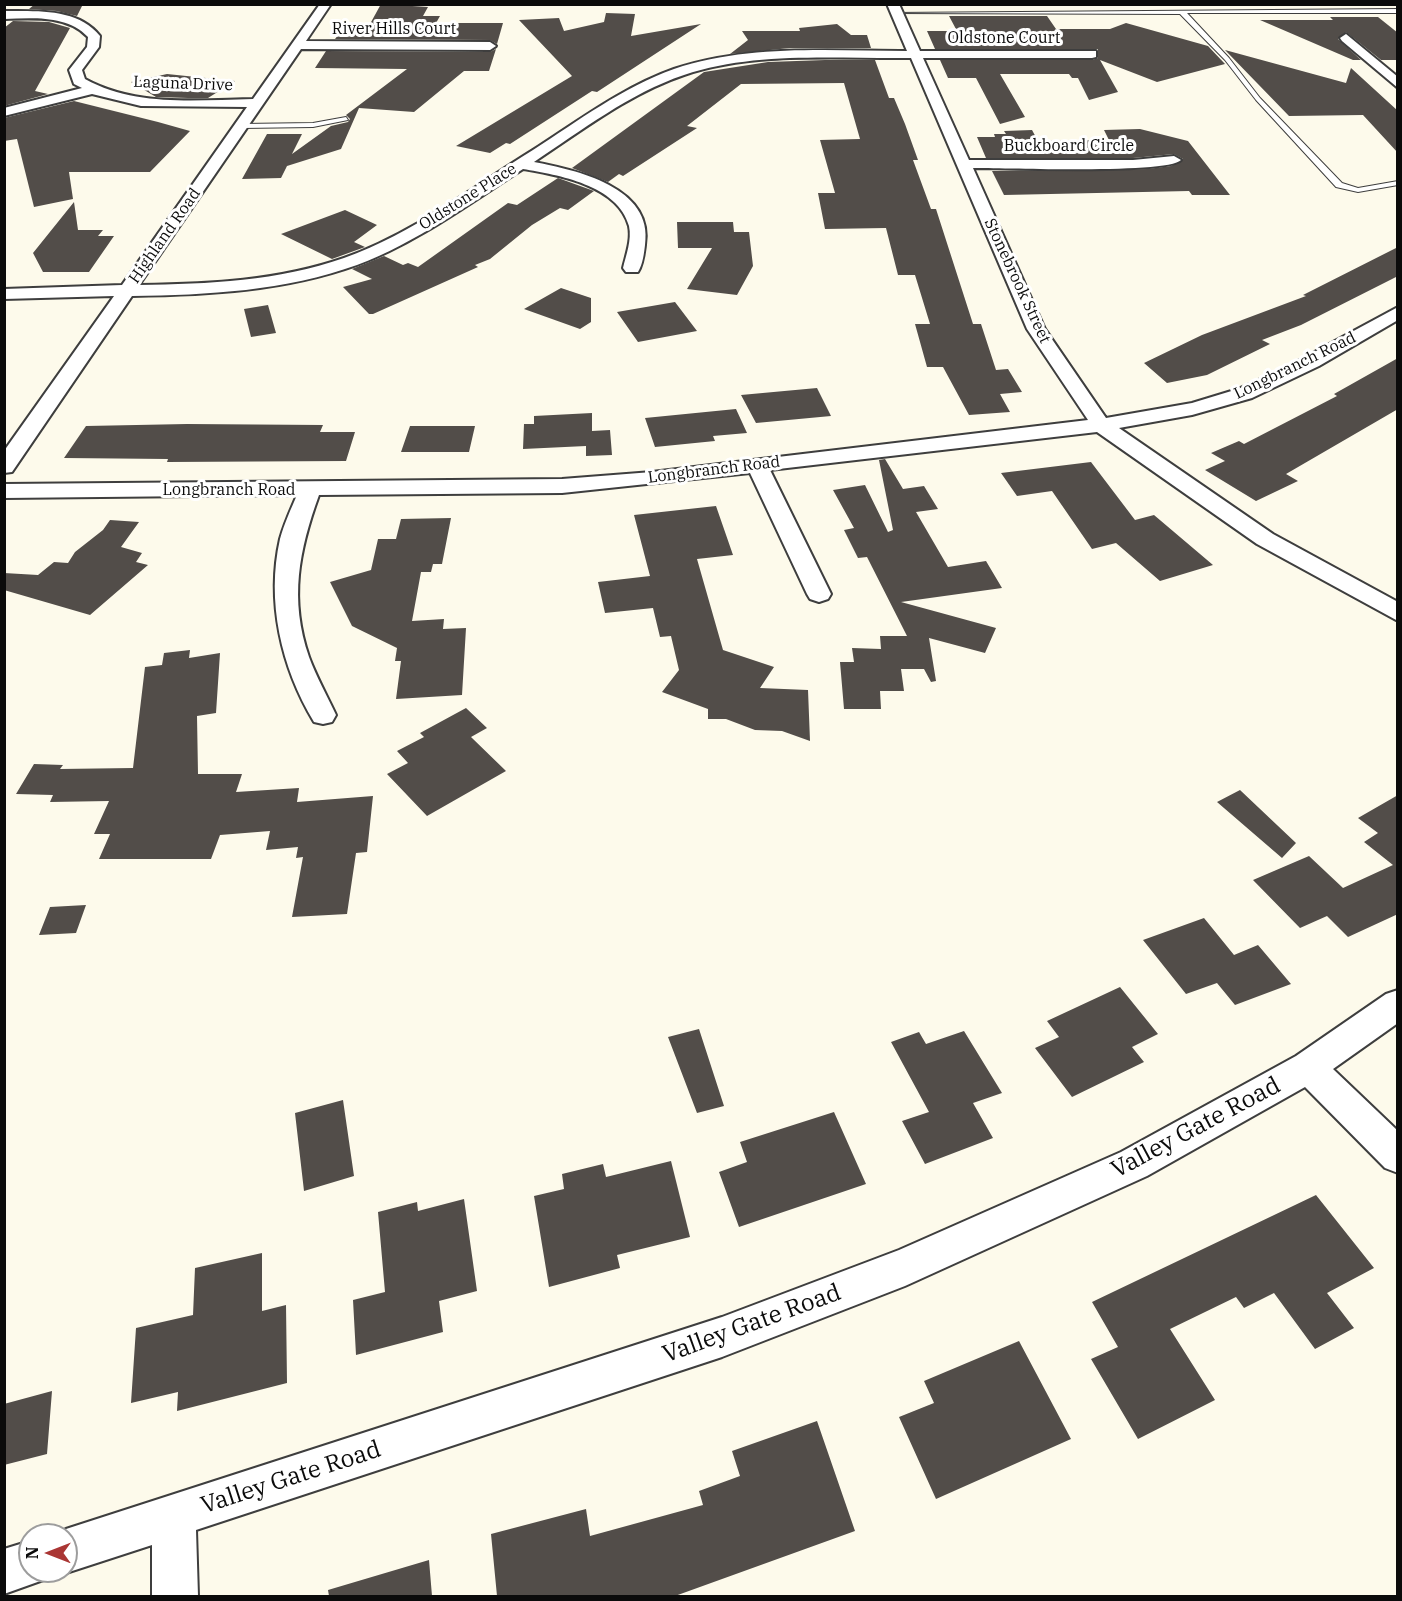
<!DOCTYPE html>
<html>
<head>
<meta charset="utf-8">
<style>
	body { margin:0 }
	#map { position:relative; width:1402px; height:1601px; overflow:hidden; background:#fdfaeb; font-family:"IBM Plex Serif",serif }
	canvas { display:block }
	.frame { position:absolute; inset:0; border:6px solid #0b0b0b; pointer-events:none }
	.north { position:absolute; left:18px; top:1523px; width:60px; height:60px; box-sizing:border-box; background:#fff; border:2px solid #9d9d9d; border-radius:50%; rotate:270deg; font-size:16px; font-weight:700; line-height:24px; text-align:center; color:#0b0b0b }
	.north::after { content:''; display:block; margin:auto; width:21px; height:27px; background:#aa3634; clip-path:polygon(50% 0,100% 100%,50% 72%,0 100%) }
</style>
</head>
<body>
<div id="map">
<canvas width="1402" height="1601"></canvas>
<div class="frame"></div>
<div class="north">N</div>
</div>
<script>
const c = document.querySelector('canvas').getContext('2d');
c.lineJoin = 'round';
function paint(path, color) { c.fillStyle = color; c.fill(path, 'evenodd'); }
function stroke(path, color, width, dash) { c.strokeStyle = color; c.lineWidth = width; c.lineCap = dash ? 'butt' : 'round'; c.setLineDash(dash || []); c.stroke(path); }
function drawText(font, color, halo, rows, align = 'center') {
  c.font = font + ' "IBM Plex Serif",serif'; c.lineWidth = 6; c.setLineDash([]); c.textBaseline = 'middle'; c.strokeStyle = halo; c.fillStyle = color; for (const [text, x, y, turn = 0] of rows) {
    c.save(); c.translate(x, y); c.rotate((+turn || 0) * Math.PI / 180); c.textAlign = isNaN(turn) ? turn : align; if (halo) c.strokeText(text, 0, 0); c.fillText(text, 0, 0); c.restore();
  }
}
paint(new Path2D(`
	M35,4H83L77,16L57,11L29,9Z
	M381,4L428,7L423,16H440L436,23H503L497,44L490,40L335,39L347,24H370Z
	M606,13L635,14L631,36L701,24L597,92L592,91L510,144L506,143L490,153L456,146L572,76L519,20L559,18L564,31L604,22Z
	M949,16H1047L1056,29H1110L1126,23L1208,46L1225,64L1157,82L1100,60L1118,92L1089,100L1078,78H1072L1069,74H1000L1025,117L1000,124L976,78H948L940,60H1092L1098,58V49H935L927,31H957Z
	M1330,17H1378L1398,33V60H1381L1346,32L1338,39L1361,60H1353L1260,20H1333Z
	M13,21L49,22L70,28L35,91L48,94L4,106V28Z
	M837,24L851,35H867L871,48H790L730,54L748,40L742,31H800L799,28Z
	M496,49L489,71H464L414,112L359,108L341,149L287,166L281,178L242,179L267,134H302L292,154L331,126L348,122L350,119L346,115L407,69L315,68L326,51L490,52Z
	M1225,50L1346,83L1351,68L1398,111V153L1363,115L1289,116Z
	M825,60H875L889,98H894L905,124L918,160H913L931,209H936L973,324H981L996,370L1008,369L1022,392L1000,394L1010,412L969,415L943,367H927L915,324H930L915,275H898L886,228L825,229L818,193H835L820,140L860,139L844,83L741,84L687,126L697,128L623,176L619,174L608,182L572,168L704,72L768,62Z
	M167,74L235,81L208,98H188L156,97L131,82Z
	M74,101L158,122L190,131L150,172H69L73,199L34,207L17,139L4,141V118Z
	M1140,129L1188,141L1230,195H1192L1189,191L1004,195L992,171L1148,169L1171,166L1183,159L1174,154L1133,158H986L977,137H995L994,134H1006L1004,131L1032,130L1038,141L1109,140L1104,130Z
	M558,178L594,191L568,210L560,208L532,225L490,259L475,265L478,267L373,314H369L343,287L372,279L352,269L384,256L403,265L408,263L418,267L508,203L517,205Z
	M74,202L78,230H103L98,236H114L89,272H43L33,253Z
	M345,210L377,225L354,242L365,247L332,259L281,234Z
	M677,222H733L734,232H749L753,266L737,295L687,289L712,248H678Z
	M1398,247V276L1301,325L1262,340L1270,344L1207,375L1167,383L1144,363L1202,335L1306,296L1303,295Z
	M561,288L591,298V322L580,329L524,309Z
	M675,302L697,331L638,342L617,312Z
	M268,305L276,333L251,337L244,309Z
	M1398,358V409L1286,474L1298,481L1256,501L1205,470L1225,461L1211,453L1239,441L1244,444L1337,396L1334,394Z
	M817,388L831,416L756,423L741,395Z
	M736,409L747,433L713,436L715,441L655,447L645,418Z
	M592,413V431L610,430L612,455L586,456V446L523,449L524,424H534V416Z
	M187,424L323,425L320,432H355L346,461L167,462L168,459L64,458L86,426Z
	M410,426H475L469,452H401Z
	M885,459L903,489L924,486L938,509L916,512L948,567L986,561L1002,588L901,602L996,628L985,653L929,638L936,681L931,682L924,669H901L904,691H880L881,709H844L840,662H854L852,648L881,649L880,636H907L867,557L858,558L844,530L854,528L833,490L865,485L888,532L893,530L879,460Z
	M1091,462L1135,520L1154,515L1213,565L1160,581L1116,543L1092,549L1052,491L1017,496L1001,473Z
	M716,506L733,555L697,559L723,650L774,667L760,688L808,690L810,741L782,731L755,730L726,719H708V709L662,692L679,670L671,636L660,637L653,608L605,613L598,582L650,576L634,515Z
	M451,518L442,564H433L431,572H421L412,621L444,619L443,629L466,628L462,695L396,699L401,661H395L397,648L352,626L330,582L371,570L378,539H396L401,519Z
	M110,520L139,522L121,547L142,553L136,562L148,565L90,615L4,590V573L38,575L54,562L68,563L75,552L103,530Z
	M190,650L189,658L220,653L216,713L197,716L198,774H242L236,792L299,788L297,802L373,796L367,852L356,853L347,914L292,917L303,857L296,858L298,847L266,850L270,831L220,835L211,859H99L110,834H94L109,801L50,802L53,795L16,794L34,764L63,765L60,769L133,768L145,667L162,665L164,653Z
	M466,708L487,728L471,737L506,771L427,816L387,774L408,763L397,751L424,737L420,733Z
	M1240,790L1296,843L1282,858L1217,802Z
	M1398,795V914L1348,937L1327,916L1300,928L1253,880L1309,856L1343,888L1393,865L1364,842L1378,833L1358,818Z
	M86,905L76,933L39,935L50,907Z
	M1204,918L1234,955L1258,945L1291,984L1235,1005L1217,983L1186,994L1143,940Z
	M1120,987L1158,1034L1132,1047L1144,1062L1072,1097L1035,1048L1059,1037L1047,1021Z
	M699,1029L724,1106L697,1113L668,1037Z
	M964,1031L1002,1093L973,1103L993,1138L925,1164L902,1121L929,1112L891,1042L919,1032L926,1044Z
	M343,1100L354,1176L304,1191L295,1113Z
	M834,1112L866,1184L739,1227L719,1172L747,1162L740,1142Z
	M671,1161L690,1237L617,1255L620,1268L549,1287L534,1196L564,1189L562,1174L603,1164L606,1177Z
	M1316,1195L1374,1268L1327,1293L1354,1328L1315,1349L1274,1293L1244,1308L1236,1297L1170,1329L1215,1400L1138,1439L1091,1359L1118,1347L1092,1302Z
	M464,1199L477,1291L439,1301L443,1332L356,1355L353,1300L385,1292L378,1212L417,1202L418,1211Z
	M262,1253V1311L286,1305L287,1383L177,1411L178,1392L131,1403L136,1328L193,1315L195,1268Z
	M1019,1341L1071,1439L936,1499L899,1417L934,1403L924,1381Z
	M52,1391L47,1454L4,1465V1404Z
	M817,1421L855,1531L675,1596H497L491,1534L586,1509L590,1536L703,1505L699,1491L740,1476L732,1451Z
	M429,1560L432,1596H329L328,1590Z`), '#524d49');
const service = new Path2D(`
	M1398,9V13H1187L1229,58L1260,98L1342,183L1358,188L1398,181V185L1358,192L1336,187L1256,100L1225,60L1180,14L894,13Z
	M346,117L348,120L313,127L242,128L239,126L242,124L313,123Z`);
const minor = new Path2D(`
	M320,4H331L306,41L490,42L496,46L490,50L301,49L139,285C209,284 278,281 344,258C412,234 473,187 533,150C578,121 623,87 674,69C748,44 831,51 907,51L887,4H899L920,51H1096V57L1092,58H923L969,160H1133L1174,156L1181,160C1169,174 1002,168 973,168L1045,329L1106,418L1192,403L1238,389L1283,369L1398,307V320L1319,366L1252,398L1192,415L1119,428L1273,534L1398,602V621L1257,544L1097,432L770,470L831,594L828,599L819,602L810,599L807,594L750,473L562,493L319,495C299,550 289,599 309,657C316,676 327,696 336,715L332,722L323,724L314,722C281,667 266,601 280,539C284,524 291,509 297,495L4,498V484L562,479L652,472L1088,420L1027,329L911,58C837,59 755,51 684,75C630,93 581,131 534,162C576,170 654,187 645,245C644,253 643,264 638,272H626L623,268C626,255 632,240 629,226C618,185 558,175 523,169C470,203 416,243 357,265C285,291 208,295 132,296L12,472L4,473V451L114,296L4,299V289L122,285L247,107L141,106L92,94L4,116V108L82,88L74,84L69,70L87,47L88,37C67,15 33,18 4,19V11C37,11 78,8 100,36L99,47L82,70L85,79C136,107 196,100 253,99Z
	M1346,34L1398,77V88L1342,41L1340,38Z
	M1398,990V1023L1333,1069L1398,1131V1173L1385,1168L1305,1087L1147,1176L905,1286L722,1357L196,1530L198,1596H152V1545L66,1573L60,1571H66V1535H51L66,1529L722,1317L899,1250L1121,1152L1296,1056L1386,994Z
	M30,1541V1571H49L46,1579L4,1594V1549Z`);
stroke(service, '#3e3e3e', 2);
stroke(minor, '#3e3e3e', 4);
paint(service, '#fff');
paint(minor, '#fff');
drawText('16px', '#0b0b0b', '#fff', [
	["River Hills Court",394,29],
	["Oldstone Court",1004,38],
	["Laguna Drive",183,84,2],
	["Buckboard Circle",1069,146],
	["Oldstone Place",468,197,-32],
	["Highland Road",165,236,-55],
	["Stonebrook Street",1017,281,65],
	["Longbranch Road",1295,366,-26],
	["Longbranch Road",714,470,-7],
	["Longbranch Road",229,490]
]);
drawText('24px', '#0b0b0b', '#fff', [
	["Valley Gate Road",1196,1128,-28],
	["Valley Gate Road",752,1324,-20],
	["Valley Gate Road",291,1478,-18]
]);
</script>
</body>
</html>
